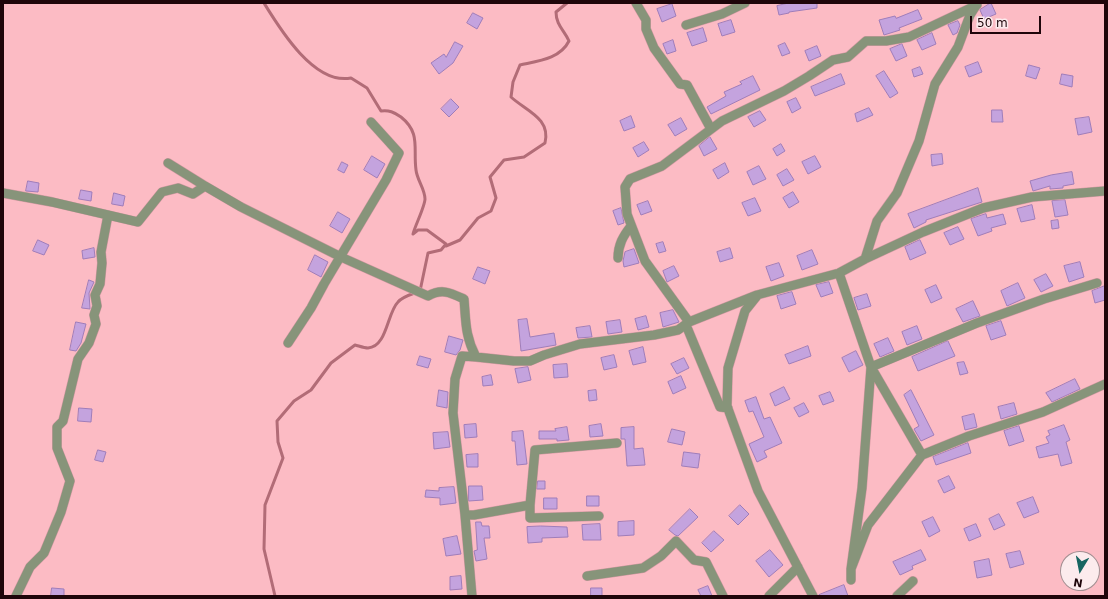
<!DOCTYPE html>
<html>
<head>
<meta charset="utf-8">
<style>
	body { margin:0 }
	#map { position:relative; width:1108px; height:599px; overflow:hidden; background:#fcbbc4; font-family:"DejaVu Sans",sans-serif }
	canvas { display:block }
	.frame { position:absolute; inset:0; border:4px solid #1e050a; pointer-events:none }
	.north { position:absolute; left:1060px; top:551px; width:40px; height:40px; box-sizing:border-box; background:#fcebed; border:1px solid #a38f92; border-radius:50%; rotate:190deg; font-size:11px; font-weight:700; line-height:16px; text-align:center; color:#1e050a }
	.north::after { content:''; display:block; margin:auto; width:14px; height:18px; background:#176561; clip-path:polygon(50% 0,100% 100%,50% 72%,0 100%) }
	.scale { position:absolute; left:970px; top:16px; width:71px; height:18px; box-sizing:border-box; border:2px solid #1e050a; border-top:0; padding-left:5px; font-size:12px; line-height:14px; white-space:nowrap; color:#1e050a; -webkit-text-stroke:3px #fcebed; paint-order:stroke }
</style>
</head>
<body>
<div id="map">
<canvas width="1108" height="599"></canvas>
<div class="frame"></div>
<div class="north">N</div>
<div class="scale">50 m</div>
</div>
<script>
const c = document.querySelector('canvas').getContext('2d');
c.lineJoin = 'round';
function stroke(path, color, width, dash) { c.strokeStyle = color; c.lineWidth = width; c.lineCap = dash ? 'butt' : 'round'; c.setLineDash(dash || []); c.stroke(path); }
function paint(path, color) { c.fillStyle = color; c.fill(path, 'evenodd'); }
stroke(new Path2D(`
	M264,3C280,29 314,85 351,78L367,88L381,111C389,110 394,112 401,117C421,133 413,148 416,170C417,180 425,189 425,199C425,206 415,226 413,234L418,230H427L446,244L441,250L428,253L420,291C413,294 403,296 398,302C387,313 387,347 368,348C364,348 359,346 355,345L331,363L311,390L294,401L277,421L278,442L283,458L265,505L264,549L275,596
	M446,246L460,240L478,218L491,211L496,198L490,177L504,160L524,157L545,143C551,118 526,111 511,97L513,82L520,65C538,61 560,59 569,41C564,30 556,25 556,12L567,3`), '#b26c77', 3);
const building = new Path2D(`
	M789,3H817V8L789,12V13L779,15L777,6Z
	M991,3L996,14L984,19L980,10Z
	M672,4L676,16L662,22L657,9Z
	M918,10L922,19L899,28L900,30L884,35L879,20L895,16L896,18Z
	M473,13L483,18L477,29L467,23Z
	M731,20L735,32L722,36L718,24Z
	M958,21L960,25L957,33L953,35L948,25Z
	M703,28L707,41L692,46L687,33Z
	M932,33L936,44L922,50L917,40Z
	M673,40L676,51L667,54L663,44Z
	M455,42L463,46L453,63L439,74L431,63L444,54L446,57Z
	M785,43L790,53L782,56L778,46Z
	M902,44L907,56L896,61L890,49Z
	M817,46L821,56L809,61L805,51Z
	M978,62L982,72L969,77L965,67Z
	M1029,65L1040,68L1036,79L1026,76Z
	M920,67L923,74L914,77L912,70Z
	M884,71L898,93L890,98L876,76Z
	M841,74L845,84L815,96L811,87Z
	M1062,74L1073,76L1072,87L1060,84Z
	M753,76L760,90L711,114L707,107L726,96L724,92L742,84L740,82Z
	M796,98L801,108L792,113L787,102Z
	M451,99L459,107L449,117L441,109Z
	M869,108L873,115L857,122L855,114Z
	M992,110H1002L1003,122H992Z
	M760,111L766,120L754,127L748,117Z
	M631,116L635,127L624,131L620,121Z
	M1089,117L1092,132L1078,135L1075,119Z
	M681,118L687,129L675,136L668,125Z
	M710,137L717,149L704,156L699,146Z
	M644,142L649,150L638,157L633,148Z
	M781,144L785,151L777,156L773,149Z
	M942,154L943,164L932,166L931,155Z
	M372,156L385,164L377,178L364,170Z
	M815,156L821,167L808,174L802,162Z
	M342,162L348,165L344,173L338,170Z
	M725,163L729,172L718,179L713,170Z
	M759,166L766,179L753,185L747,172Z
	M787,169L794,180L783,186L777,175Z
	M1072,172L1074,184L1063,186V188L1050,189V186L1033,191L1030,181L1051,175Z
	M28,181L39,183L38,192L26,191Z
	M978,188L982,202L926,220V222L914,228L908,214Z
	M81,190L92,192L91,201L79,199Z
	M793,192L799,202L789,208L783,198Z
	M114,193L125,196L123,206L112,204Z
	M755,198L761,211L748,216L742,203Z
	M1065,200L1068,215L1055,217L1052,201Z
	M648,201L652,211L641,215L637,205Z
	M1032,205L1035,219L1021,222L1017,209Z
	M621,208L624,223L618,225L613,211Z
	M338,212L350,219L342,233L330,226Z
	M986,214L987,218L1003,214L1006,224L991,228L992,231L978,236L971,219Z
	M1058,220L1059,228L1052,229L1051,221Z
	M958,227L964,239L950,245L944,233Z
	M38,240L49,245L44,255L33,251Z
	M920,240L926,253L910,260L905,247Z
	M663,242L666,251L659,253L656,244Z
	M94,248L95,257L83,259L82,251Z
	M730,248L733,258L720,262L717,252Z
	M634,249L639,263L624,267L623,261L625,252Z
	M812,250L818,264L802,270L797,256Z
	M315,255L328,262L321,277L308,270Z
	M1080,262L1084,277L1069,282L1064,266Z
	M779,263L784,276L771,281L766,267Z
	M674,266L679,276L667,282L663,271Z
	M478,267L490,271L485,284L473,279Z
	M1046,274L1053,286L1041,292L1034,280Z
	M89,280L94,282L89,293L90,309L82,308Z
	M829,282L833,293L821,297L816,285Z
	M1018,283L1025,298L1007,306L1001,291Z
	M936,285L942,298L931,303L925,290Z
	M1105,286V300L1095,303L1092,291Z
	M792,292L796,304L781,309L777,296Z
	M867,294L871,306L858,310L854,298Z
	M973,301L980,316L963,322L956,309Z
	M673,310L679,322L663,327L660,313Z
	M646,316L649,327L638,330L635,319Z
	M527,319L530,337L554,333L556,345L521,351L518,320Z
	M620,320L622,332L608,334L606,322Z
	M1001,321L1006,335L991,340L986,326Z
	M76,322L86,324L81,343L76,351L70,350Z
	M590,326L592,337L578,338L576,328Z
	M917,326L922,339L907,345L902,332Z
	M449,336L463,340L460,350L456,355L445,352Z
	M888,338L894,351L880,357L874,344Z
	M948,341L955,356L918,371L912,357Z
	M808,346L811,356L789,364L785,355Z
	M643,347L646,362L633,365L629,351Z
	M856,351L863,365L849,372L842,358Z
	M614,355L617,367L604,370L601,358Z
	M420,356L431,359L428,368L417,365Z
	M684,358L689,368L677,374L671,364Z
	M964,362L968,373L960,375L957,363Z
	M567,364L568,377L554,378L553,365Z
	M528,367L531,380L518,383L515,369Z
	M491,375L493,385L483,386L482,377Z
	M681,376L686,388L673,394L668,382Z
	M1075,379L1080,389L1052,402L1046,393Z
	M784,387L790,399L775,406L770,394Z
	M439,390L448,392L447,408L437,406Z
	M596,390L597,400L589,401L588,391Z
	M911,390L934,435L921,441L914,429L919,426L904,395Z
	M830,392L834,401L823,405L819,396Z
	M756,397L764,419L770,417L782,443L764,451L767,457L757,462L749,444L764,437L753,411L749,412L745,401Z
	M804,403L809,412L799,417L794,408Z
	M1014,403L1017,414L1001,419L998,407Z
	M79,408L92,409L91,422L78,421Z
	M974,414L977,427L965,430L962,417Z
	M476,424L477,437L465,438L464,425Z
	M601,424L603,436L590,437L589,426Z
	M1064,425L1070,440L1066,442L1072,463L1061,466L1058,454L1039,458L1036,447L1049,443L1046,437L1050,435L1048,431Z
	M1019,426L1024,441L1009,446L1004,431Z
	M567,427L569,440L557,441V439H539V431H556L555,429Z
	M634,427V449L643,448L645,465L627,466L625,439H621V428Z
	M672,429L685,432L682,445L668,442Z
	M523,431L527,464L517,465L515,441H512V432Z
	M448,432L450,447L434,449L433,433Z
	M968,443L971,453L936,465L933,457Z
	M98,450L106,452L103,462L95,460Z
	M684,452L700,454L698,468L682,466Z
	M478,454V467H467L466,455Z
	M949,476L955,488L944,493L938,481Z
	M538,481H545V489H537Z
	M469,486H482L483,500L469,501Z
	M454,487L456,503L440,505V498L425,497L426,490L439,491V488Z
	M587,496H599V506H587Z
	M1033,497L1039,512L1024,518L1017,503Z
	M544,498H557V509H544Z
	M740,505L749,514L738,525L729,516Z
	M690,509L698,517L678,536L675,535L669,530Z
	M999,514L1005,525L994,530L989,519Z
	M933,517L940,531L929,537L922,522Z
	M634,521V535L618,536V522Z
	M476,522H481L482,526H489L490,538H484L487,559L476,561L474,551L477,550Z
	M600,524L601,540H583L582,525Z
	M976,524L981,536L969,541L964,529Z
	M541,526L567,527L568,537L542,538V542L528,543L527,527Z
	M714,531L724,540L711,552L702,543Z
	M457,536L461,554L446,556L443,539Z
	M770,550L783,565L769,577L756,561Z
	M921,550L926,560L912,566L913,569L900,575L893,562Z
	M1020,551L1024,564L1010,568L1006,554Z
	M989,559L992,575L977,578L974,562Z
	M461,576L462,589L450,590V577Z
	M844,585L848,596H819V595Z
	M708,586L712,596H701L698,590Z
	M52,588L64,589V596H51Z
	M591,588H602V596H591Z`);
paint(building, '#c4a3de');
stroke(building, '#9f7db9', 1);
const minor = new Path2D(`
	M636,3L646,20V29L654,48L680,84L687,85L711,129
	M977,5L909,37L886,41H866L848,57L833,60L809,76L784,91L722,121L662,166L630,179L625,187L627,214L645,261L689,322L757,295L839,273L865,259L923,232L983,208L1032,197L1105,191
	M686,25L722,14L745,3
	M168,163L205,186
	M3,193L52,202L138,222L162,192L178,188L193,194L205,186L241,207L341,257L428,296C442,288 451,293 464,299C466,322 465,336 476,357L514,361H530L544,355L580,344L654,335L678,330L689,322
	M618,258C618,245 623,236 631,226
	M865,259L877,221L897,193L919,141L935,84L958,47L970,15L977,4
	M839,273L871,367L922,455
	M757,296L745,311L728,368L727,406L758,491L813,596
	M686,325L720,407L728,408
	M288,343L311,308L324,284L386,180L399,153L371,122
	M530,505L535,450L617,443
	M465,515L453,413L455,379L462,356L476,357
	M851,569L862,488L871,367L977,323L1044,299L1097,283
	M587,576L643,568L661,556L676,541L694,560L706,562L723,596
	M851,580V569L868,525L922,455L969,436L1043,412L1105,384
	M16,596L30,567L44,553L61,512L70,481L57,448V427L63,421L78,359L89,343L96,324L94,315L97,306L95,295L100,284L102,263L101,252L108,215
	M472,596L465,515H474L530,505V518L599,516
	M769,596L798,567
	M897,596L913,581`);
stroke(minor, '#d49aa3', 10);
stroke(minor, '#87947a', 9);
</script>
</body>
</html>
